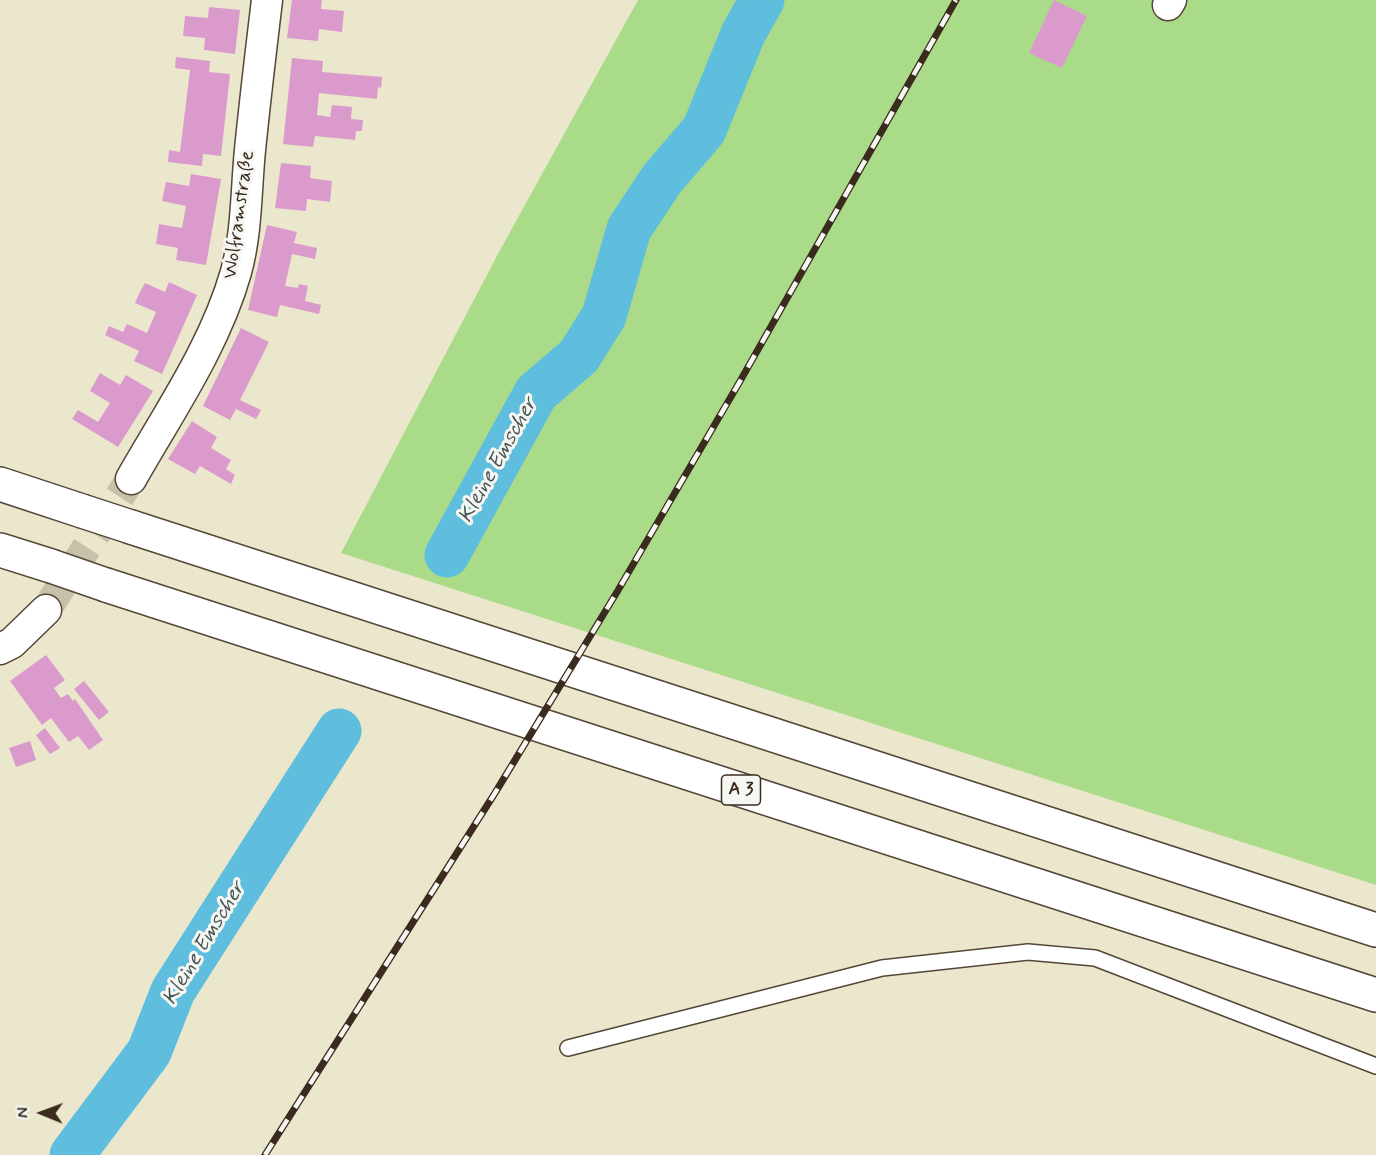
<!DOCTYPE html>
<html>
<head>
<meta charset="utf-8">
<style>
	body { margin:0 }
	#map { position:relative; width:1376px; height:1155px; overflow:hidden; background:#ebe7cc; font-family:Mynerve,sans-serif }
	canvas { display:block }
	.north { position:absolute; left:12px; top:1083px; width:60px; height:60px; -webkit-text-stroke:4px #f6f6f2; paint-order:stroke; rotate:271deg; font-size:16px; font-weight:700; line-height:24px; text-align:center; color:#3b2a1e }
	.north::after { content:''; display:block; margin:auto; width:21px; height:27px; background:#3b2a1e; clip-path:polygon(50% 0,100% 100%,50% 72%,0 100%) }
</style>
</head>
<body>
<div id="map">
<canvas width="1376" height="1155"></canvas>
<div class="north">N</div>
</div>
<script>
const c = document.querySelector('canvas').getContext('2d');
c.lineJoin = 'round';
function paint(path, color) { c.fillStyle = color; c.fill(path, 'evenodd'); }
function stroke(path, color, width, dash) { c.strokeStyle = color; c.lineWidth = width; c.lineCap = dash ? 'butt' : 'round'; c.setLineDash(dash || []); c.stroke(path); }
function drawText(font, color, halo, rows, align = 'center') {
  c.font = font + ' Mynerve,sans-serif'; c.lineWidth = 6; c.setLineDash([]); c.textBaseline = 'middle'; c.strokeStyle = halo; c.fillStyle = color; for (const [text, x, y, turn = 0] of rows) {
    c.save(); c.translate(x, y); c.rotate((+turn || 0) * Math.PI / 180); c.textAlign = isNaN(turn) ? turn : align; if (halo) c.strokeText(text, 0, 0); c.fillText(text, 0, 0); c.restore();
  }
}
paint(new Path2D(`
	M638,0H1376V885L341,553L499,252Z`), '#aadb89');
stroke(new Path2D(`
	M447,555L536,393L579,356L604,316L629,229L662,179L704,130L743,34L762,0
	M72,1155L149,1052L173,991L339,731`), '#5fbedd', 45);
paint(new Path2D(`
	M292,0H322L321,9L344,11L342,32L319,29L318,41L287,38Z
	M1054,0L1087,16L1062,68L1029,53Z
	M209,7L240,10L235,54L204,50L205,38L183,36L185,16L208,18Z
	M176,57L210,61L209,72L230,74L221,156L203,154L202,166L168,162L169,150L180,152L190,70L175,68Z
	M292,58L323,61L322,72L382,77L381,88L378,87L377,99L319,93L317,115L330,117L332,105L352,107L351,119L363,120L362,131H356L355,140L315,136L313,147L283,144Z
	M281,163L311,166L310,178L332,181L330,202L307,199L306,211L275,208Z
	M191,174L221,179L206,265L176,260L178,248L156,244L159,224L182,228L186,206L162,201L166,182L189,186Z
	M267,225L297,232L294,243L317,248L315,259L292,254L285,286L298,288L299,284L308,286L305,301L321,305L319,314L280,305L277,317L248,310Z
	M169,282L197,295L162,374L134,361L139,351L105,335L109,326L123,332L127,324L147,333L156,312L135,303L140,292L145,283L165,292Z
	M241,328L269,342L240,400L261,410L256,419L236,409L230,420L203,406Z
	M100,373L120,385L126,375L153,391L118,447L72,419L78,410L98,422L110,403L90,391Z
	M192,421L217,437L211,448L231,460L226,469L235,475L231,484L200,466L195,474L168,459Z
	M46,655L65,680L54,688L61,698L68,694L73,701L75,699L103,740L89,750L78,736L69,742L51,718L42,725L10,681Z
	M84,681L109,712L99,720L74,689Z
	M45,728L60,748L50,754L36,735Z
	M30,741L36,760L16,767L9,748Z`), '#db9acc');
stroke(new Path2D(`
	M46,610L131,479`), '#c8c1a9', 30, [30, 15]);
const lane = new Path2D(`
	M568,1048L882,968L1028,952L1095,958L1376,1066`);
const street = new Path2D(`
	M1168,5L1171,0
	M131,479C169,412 215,346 236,272C247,232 246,190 250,150C255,100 261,50 267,0
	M0,649L12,643L46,610`);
const highway = new Path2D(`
	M0,484L82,511
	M131,527L1376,930
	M0,550L51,566
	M106,585L1376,995`);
stroke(lane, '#554638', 18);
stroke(street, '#554638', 33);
stroke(highway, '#554638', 36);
stroke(lane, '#fff', 15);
stroke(street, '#fff', 30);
stroke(highway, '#fff', 33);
const rail = new Path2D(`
	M265,1155L495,793L617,592L739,383L956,0`);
stroke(rail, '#3b2a1e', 7);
stroke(rail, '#f6f6f2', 4.5, [14]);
const highwayBridge = new Path2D(`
	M82,511L131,527
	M51,566L106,585`);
stroke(highwayBridge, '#554638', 36, []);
stroke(highwayBridge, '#fff', 33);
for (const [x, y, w] of [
	[741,790,39]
]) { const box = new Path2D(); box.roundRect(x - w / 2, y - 15, w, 30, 4.5); c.fillStyle = '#f6f6f2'; c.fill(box); stroke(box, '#3b2a1e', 1.5); }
drawText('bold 18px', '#3b2a1e', null, [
	["A 3",741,790]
]);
drawText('20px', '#3b2a1e', '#f6f6f2', [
	["Wolframstraße",240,215,-82]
]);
drawText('italic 21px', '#465657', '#f6f6f2', [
	["Kleine Emscher",499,461,-61],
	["Kleine Emscher",205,944,-59]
]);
</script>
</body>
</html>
